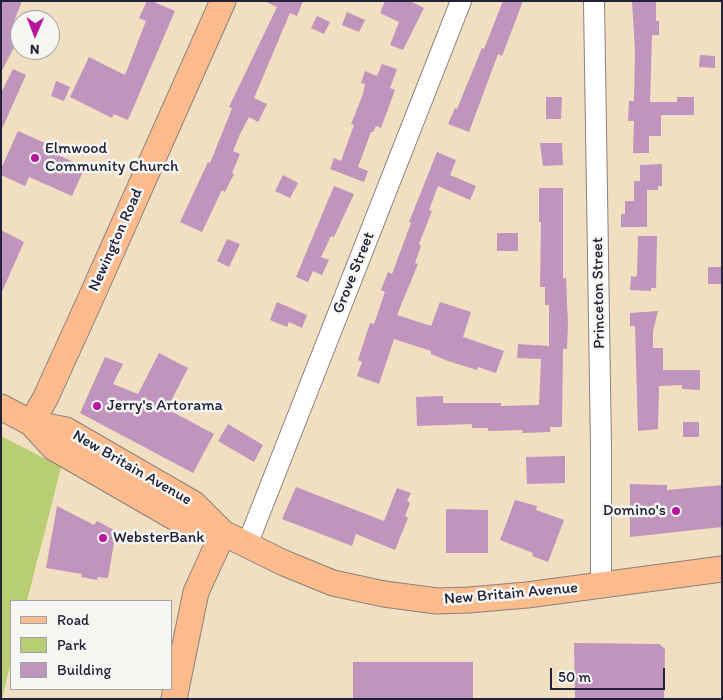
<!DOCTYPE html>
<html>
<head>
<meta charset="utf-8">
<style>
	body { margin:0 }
	#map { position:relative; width:723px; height:700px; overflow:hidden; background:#f1dfc1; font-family:Itim,sans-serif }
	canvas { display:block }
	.frame { position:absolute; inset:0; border:2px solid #22223b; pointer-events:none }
	.legend { position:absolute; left:10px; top:600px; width:162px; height:90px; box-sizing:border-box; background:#f6f6f2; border:1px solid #a1a1a9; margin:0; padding:6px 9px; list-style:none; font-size:15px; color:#22223b }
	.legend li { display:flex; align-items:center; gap:10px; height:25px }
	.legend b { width:25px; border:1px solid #a1a1a9 }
	.north { position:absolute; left:10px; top:10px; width:50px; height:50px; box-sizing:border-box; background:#f6f6f2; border:1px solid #a1a1a9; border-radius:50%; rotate:181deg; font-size:14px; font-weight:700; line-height:20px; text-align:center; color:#22223b }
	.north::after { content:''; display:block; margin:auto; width:18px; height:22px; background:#b5179e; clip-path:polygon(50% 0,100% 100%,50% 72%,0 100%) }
	.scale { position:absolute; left:550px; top:668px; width:115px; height:22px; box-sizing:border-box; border:2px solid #22223b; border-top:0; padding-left:6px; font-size:15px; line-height:18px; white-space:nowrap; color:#22223b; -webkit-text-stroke:4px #f6f6f2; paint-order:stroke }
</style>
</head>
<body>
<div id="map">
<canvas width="723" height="700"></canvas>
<div class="frame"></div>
<ul class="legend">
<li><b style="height:6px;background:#fbbb8d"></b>Road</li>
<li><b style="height:14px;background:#b7ce72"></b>Park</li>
<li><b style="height:14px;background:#c094bc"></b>Building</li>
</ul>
<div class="north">N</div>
<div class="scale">50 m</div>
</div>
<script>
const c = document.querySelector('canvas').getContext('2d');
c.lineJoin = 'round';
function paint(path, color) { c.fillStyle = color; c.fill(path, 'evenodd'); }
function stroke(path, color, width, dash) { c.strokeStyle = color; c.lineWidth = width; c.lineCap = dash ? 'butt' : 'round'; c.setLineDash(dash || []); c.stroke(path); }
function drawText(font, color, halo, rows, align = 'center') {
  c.font = font + ' Itim,sans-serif'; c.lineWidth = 5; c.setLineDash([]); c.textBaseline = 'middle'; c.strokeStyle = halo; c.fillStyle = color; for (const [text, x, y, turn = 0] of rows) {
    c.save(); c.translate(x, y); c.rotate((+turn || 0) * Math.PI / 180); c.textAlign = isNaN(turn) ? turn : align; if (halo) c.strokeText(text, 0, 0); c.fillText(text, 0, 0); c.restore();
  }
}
paint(new Path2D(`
	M1,436L61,467L27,601H11V661L2,699Z`), '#b7ce72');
paint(new Path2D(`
	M1,1H22L13,24L20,27V36L1,72Z
	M147,1H152L175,11L128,120L114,114L112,118L70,97L89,57L125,75L146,21L139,18Z
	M264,1H303L297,16L290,13L254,98L267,104L258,122L249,117L240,134L233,151L240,154L232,173L234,174L225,192L222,190L202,232L180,222L208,162L210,163L229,116L232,108L229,107L277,7Z
	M385,1H410L424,8L403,50L390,45L399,22L380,13Z
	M503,1H523L502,56L498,54L469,132L448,124L455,108L457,109L482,48L484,49Z
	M632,1H656V21H659V35H652L650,102H677V97H694V115H661V136H649V153H633L634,121H628L629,101H634L635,51Z
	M347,12L365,20L359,32L342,25Z
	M317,16L330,22L324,34L311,28Z
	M700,55L715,56V68L699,67Z
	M382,64L397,69L390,88L395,90L381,128L376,126L373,132H371L358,167L368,171L364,182L330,169L334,158L341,161L354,125L351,124L363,94L365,84L361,83L365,71L377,76Z
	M13,69L26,75L1,131V93Z
	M56,81L70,87L64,101L51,96Z
	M546,97H562L561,119H546Z
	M18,131L45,143L42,148L85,167L72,196L29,177L25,186L1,175V169Z
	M540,143H562L563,165L543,166Z
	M437,152L456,160L450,175L476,186L470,200L438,186L429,210L432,211L419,244L421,246L415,263L418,264L397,315L431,326L440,302L471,312L463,337L504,351L496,373L478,367L477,370L448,361L431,354V351L394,339L379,384L357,376L362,362L358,360L370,323L374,324L385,292L381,290L388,272L392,274L411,223L409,222Z
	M662,164V186H658V190H647V227H621V214H625V201H634V181H640V165Z
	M283,175L298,183L290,198L275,191Z
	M334,186L354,194L334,237L331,236L321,257L329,260L322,275L313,271L308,282L296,277Z
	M539,188H563V278H566L568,325L567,349H563L562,427H550V432L522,433L523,430L488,431V428H472V424L417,426L416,397L443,396V403H501V406L539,405L541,359L517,358L518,344L549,346V305H545V287H540L541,222H539Z
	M1,230L24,242L1,294Z
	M497,233H518V251H497Z
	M638,236H657L656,288H651V291L630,290L631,276L636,277L637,274Z
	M227,239L240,244L229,267L217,261Z
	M708,267H722V284H708Z
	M277,302L307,315L302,328L289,322L287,327L270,320Z
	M658,311L653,331V348H663V370H700V390L682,389V385L659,386L658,429L638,431L635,326H630V313Z
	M159,353L188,368L167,409L214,434L193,473L80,413L105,357L123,364L113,384L138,394Z
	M683,422H699V437H683Z
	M228,424L263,445L254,462L218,441Z
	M565,456V483L527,484L526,457Z
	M630,484L667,485V490L722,485V527L630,537Z
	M296,487L384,521L397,488L411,493L407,501L410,503L405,516L408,518L395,550L356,534L352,546L282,519Z
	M515,500L537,506L536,510L564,520L548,562L532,556L533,553L500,540Z
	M57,506L94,525L97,521L116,531L108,578L98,577L97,580L81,577L82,574L46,568Z
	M446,509L488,510V553H446Z
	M574,643L659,644L665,649L664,699H575Z
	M353,662H473V699H353Z`), '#c094bc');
const minor = new Path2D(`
	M594,1L601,449V585
	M247,545L461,1`);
const major = new Path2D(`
	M1,407L31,423L66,430L194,504L223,533
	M31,423L54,448L179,520L223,533L284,563L333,583L384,594L437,601L469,600L527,595L722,569
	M31,423L45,399L90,300L223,1
	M174,699L196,592L223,533`);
stroke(minor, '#8a807e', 22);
stroke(major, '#8a807e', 27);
stroke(minor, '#fff', 20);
stroke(major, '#fbbb8d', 25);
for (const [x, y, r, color] of [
	[35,158,5,"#b5179e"],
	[97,406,5,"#b5179e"],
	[676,511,5,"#b5179e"],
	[103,538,5,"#b5179e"]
]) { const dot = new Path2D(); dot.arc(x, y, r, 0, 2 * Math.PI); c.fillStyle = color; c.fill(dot); stroke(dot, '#f6f6f2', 2); }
drawText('16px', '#22223b', '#f6f6f2', [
	["Elmwood",45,149],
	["Community Church",45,167],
	["Jerry's Artorama",107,406],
	["Domino's",666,511,"right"],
	["WebsterBank",113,538]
], 'left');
drawText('16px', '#22223b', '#f6f6f2', [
	["Newington Road",116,240,-66],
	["Grove Street",354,273,-68],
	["Princeton Street",599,293,-91],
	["New Britain Avenue",132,468,30],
	["New Britain Avenue",511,594,-5]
]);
</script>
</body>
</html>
